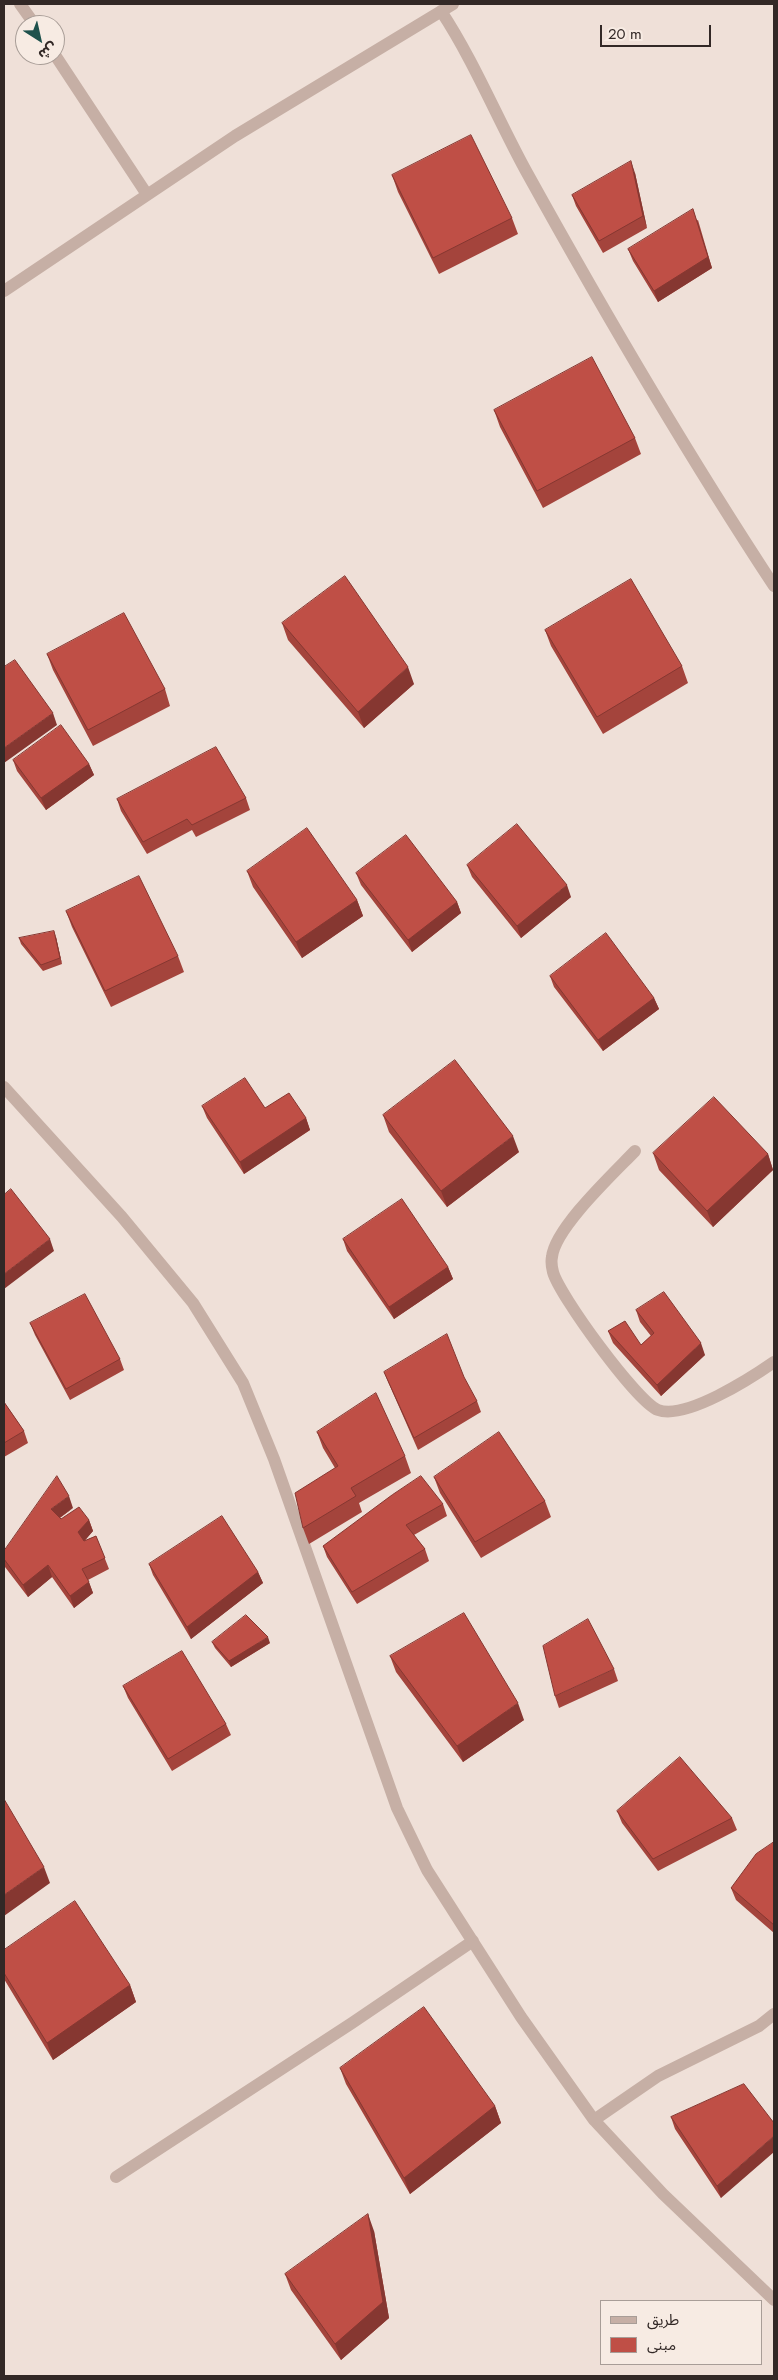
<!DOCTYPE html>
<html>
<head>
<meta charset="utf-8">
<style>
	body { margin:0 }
	#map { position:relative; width:778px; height:2380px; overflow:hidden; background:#efe0d8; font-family:Jost,"Noto Sans Arabic",sans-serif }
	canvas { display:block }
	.frame { position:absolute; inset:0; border:5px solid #322826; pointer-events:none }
	.legend { position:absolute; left:600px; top:2300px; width:162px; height:65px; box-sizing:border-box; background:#f7ebe3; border:1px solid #a89d97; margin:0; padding:6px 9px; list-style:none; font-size:15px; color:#322826 }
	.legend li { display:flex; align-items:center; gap:10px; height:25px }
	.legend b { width:25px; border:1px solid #a89d97 }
	.north { position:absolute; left:15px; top:15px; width:50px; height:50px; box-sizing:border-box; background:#f7ebe3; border:1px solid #a89d97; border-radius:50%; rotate:145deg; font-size:14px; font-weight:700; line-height:20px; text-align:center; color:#322826 }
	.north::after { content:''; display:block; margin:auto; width:18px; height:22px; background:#1e514c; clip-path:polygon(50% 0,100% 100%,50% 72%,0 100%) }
	.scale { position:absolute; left:600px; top:25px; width:111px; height:22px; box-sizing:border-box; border:2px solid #322826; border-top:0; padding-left:6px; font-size:15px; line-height:18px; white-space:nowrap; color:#322826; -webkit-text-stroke:4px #f7ebe3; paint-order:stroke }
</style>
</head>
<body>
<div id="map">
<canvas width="778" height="2380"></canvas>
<div class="frame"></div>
<ul class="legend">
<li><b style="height:6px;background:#c6afa5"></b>طريق</li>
<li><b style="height:14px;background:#bf4f46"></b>مبنى</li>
</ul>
<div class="north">ش</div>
<div class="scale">20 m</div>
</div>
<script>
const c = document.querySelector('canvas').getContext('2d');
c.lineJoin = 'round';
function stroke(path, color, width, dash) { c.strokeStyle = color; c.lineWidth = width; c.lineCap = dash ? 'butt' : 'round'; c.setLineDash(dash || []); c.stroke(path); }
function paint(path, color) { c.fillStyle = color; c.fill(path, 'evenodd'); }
stroke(new Path2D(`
	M20,4L35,25
	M441,11C474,61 497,118 526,171C604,312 686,452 774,586
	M55,55L146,193
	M4,291L235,136L453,4
	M4,1087L122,1217L193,1303L243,1383L274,1459L397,1808L427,1870L521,2017L594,2120L663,2194L774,2300
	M635,1151C613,1174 555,1228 552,1257C551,1261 552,1268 553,1272C559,1295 637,1402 658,1410C686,1420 751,1378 774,1362
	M594,2120L658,2076L759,2026L774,2014
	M116,2177L352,2023L473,1941`), '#c6afa5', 12);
paint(new Path2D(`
	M635,173L647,228L603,253L576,206L572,195Z
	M392,175L512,218L518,234L439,274L398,192Z
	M698,220L712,268L658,302L633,261L628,249Z
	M494,410L635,438L641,454L543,508L500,427Z
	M282,623L414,684L364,728L288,640Z
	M545,630L682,666L688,683L603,734L551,646Z
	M47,654L165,689L170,706L93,746L53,670Z
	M13,760L89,764L94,775L46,810L17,771Z
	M246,798L250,810L196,837L192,830L147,854L121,811L117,799Z
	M467,865L571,897L521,938L472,877Z
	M247,871L357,900L363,916L302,958L253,887Z
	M356,873L457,902L461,913L412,952L361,885Z
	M66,911L178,956L184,972L111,1007L72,927Z
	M56,937L62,964L43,971L21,944L19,938Z
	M550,976L654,998L659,1009L603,1051L554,987Z
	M202,1106L265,1108L306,1118L310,1130L244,1174L207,1118Z
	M383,1115L519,1152L447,1207L389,1132Z
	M653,1153L768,1154L773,1170L713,1227L659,1170Z
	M343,1239L448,1267L453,1279L394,1319L347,1251Z
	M636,1310L705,1355L661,1396L613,1343L608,1331L641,1345L651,1336L640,1322Z
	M30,1323L120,1359L124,1370L70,1400L35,1335Z
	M384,1372L477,1401L481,1412L418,1450L389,1384Z
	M4,1402L24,1431L28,1443L4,1457Z
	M317,1432L405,1456L411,1473L359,1503L362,1512L309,1544L303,1528L335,1468L323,1448Z
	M434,1477L545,1501L551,1517L481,1558L440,1493Z
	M443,1504L447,1516L414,1535L425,1549L429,1561L357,1604L327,1557L323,1546Z
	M73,1508L60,1518L61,1519L89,1520L93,1531L84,1541L96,1536L109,1569L88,1580L93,1593L74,1608L52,1577L28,1597L5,1567L4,1563V1551Z
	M149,1564L258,1572L263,1583L191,1639L153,1575Z
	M212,1642L270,1643L231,1667L215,1648Z
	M390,1656L524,1720L463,1762L396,1672Z
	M614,1669L618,1681L559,1708L555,1696Z
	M123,1686L226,1724L231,1735L172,1771L128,1698Z
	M617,1811L732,1818L737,1830L658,1871L622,1823Z
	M774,1842V1933L736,1900L731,1888Z
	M4,1950L130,1985L136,2002L53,2060L4,1979Z
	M340,2068L495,2106L501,2123L410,2194L346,2084Z
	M744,2084L721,2198L675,2129L671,2117Z
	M374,2231L389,2318L341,2360L291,2290L285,2274Z`), '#a4443c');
paint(new Path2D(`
	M631,161L635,173L647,228L643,216Z
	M693,209L712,268L658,302L654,291Z
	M408,667L414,684L364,728L358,712Z
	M53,713L57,725L4,763V748Z
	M89,764L94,775L46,810L41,798Z
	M567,885L571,897L521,938L517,926Z
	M357,900L363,916L302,958L296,942Z
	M457,902L461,913L412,952L408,940Z
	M54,931L56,937L62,964L60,958Z
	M654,998L659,1009L603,1051L598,1040Z
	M306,1118L310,1130L244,1174L240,1162Z
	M513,1136L519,1152L447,1207L441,1191Z
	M768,1154L773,1170L713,1227L707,1211Z
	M50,1239L54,1251L4,1289V1274Z
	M448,1267L453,1279L394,1319L389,1307Z
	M701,1343L705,1355L661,1396L657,1385Z
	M69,1496L73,1508L55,1521L51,1509Z
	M89,1520L93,1531L82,1544L78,1532Z
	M48,1565L52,1577L28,1597L23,1585Z
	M258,1572L263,1583L191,1639L187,1627Z
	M89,1582L93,1593L74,1608L70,1596Z
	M268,1637L270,1643L231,1667L229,1661Z
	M518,1703L524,1720L463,1762L457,1746Z
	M44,1867L50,1883L4,1916V1895Z
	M130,1985L136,2002L53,2060L47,2043Z
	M495,2106L501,2123L410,2194L404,2178Z
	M774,2136V2152L721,2198L717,2186Z
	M368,2214L374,2231L389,2318L341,2360L335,2344Z`), '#863731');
const building = new Path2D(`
	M471,135L512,218L433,258L392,175Z
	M631,161L643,216L599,241L572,195Z
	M693,209L708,257L654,291L628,249Z
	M592,357L635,438L537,491L494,410Z
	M345,576L408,667L358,712L282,623Z
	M631,579L682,666L597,717L545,630Z
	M124,613L165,689L88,730L47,654Z
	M15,660L53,713L4,748V667Z
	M61,725L89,764L41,798L13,760Z
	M216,747L246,798L192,825L187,819L143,842L117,799Z
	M517,824L567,885L517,926L467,865Z
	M307,828L357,900L296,942L247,871Z
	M406,835L457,902L408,940L356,873Z
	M139,876L178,956L105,991L66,911Z
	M54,931L60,958L41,965L19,938Z
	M606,933L654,998L598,1040L550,976Z
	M455,1060L513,1136L441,1191L383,1115Z
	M245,1078L265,1108L289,1093L306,1118L240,1162L202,1106Z
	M714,1097L768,1154L707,1211L653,1153Z
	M11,1189L50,1239L4,1274V1195Z
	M402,1199L448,1267L389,1307L343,1239Z
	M664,1292L701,1343L657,1385L608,1331L625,1321L641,1345L654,1333L636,1310Z
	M85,1294L120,1359L66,1389L30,1323Z
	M447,1334L464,1377L477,1401L414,1438L384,1372Z
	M376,1393L405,1456L351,1488L356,1496L303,1528L295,1493L338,1466L317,1432Z
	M4,1402L24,1431L4,1443Z
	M499,1432L545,1501L475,1542L434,1477Z
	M57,1476L69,1496L51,1509L61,1519L79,1507L89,1520L78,1532L84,1541L96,1536L105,1558L82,1569L89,1582L70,1596L48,1565L23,1585L4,1559V1551Z
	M421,1476L443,1504L406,1525L425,1549L352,1592L323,1546L392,1495Z
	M222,1516L258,1572L187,1627L149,1564Z
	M464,1613L518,1703L457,1746L390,1656Z
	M246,1615L268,1637L229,1661L212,1642Z
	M588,1619L614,1669L555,1696L543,1646Z
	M182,1651L226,1724L168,1759L123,1686Z
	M680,1757L732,1818L653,1859L617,1811Z
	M4,1799L44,1867L4,1895Z
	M774,1842V1925L731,1888L756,1854Z
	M75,1901L130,1985L47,2043L4,1973V1950Z
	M424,2007L495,2106L404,2178L340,2068Z
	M744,2084L774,2123V2136L717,2186L671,2117Z
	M368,2214L383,2302L335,2344L285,2274Z`);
paint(building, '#bf4f46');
stroke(building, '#863731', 1);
</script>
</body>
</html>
